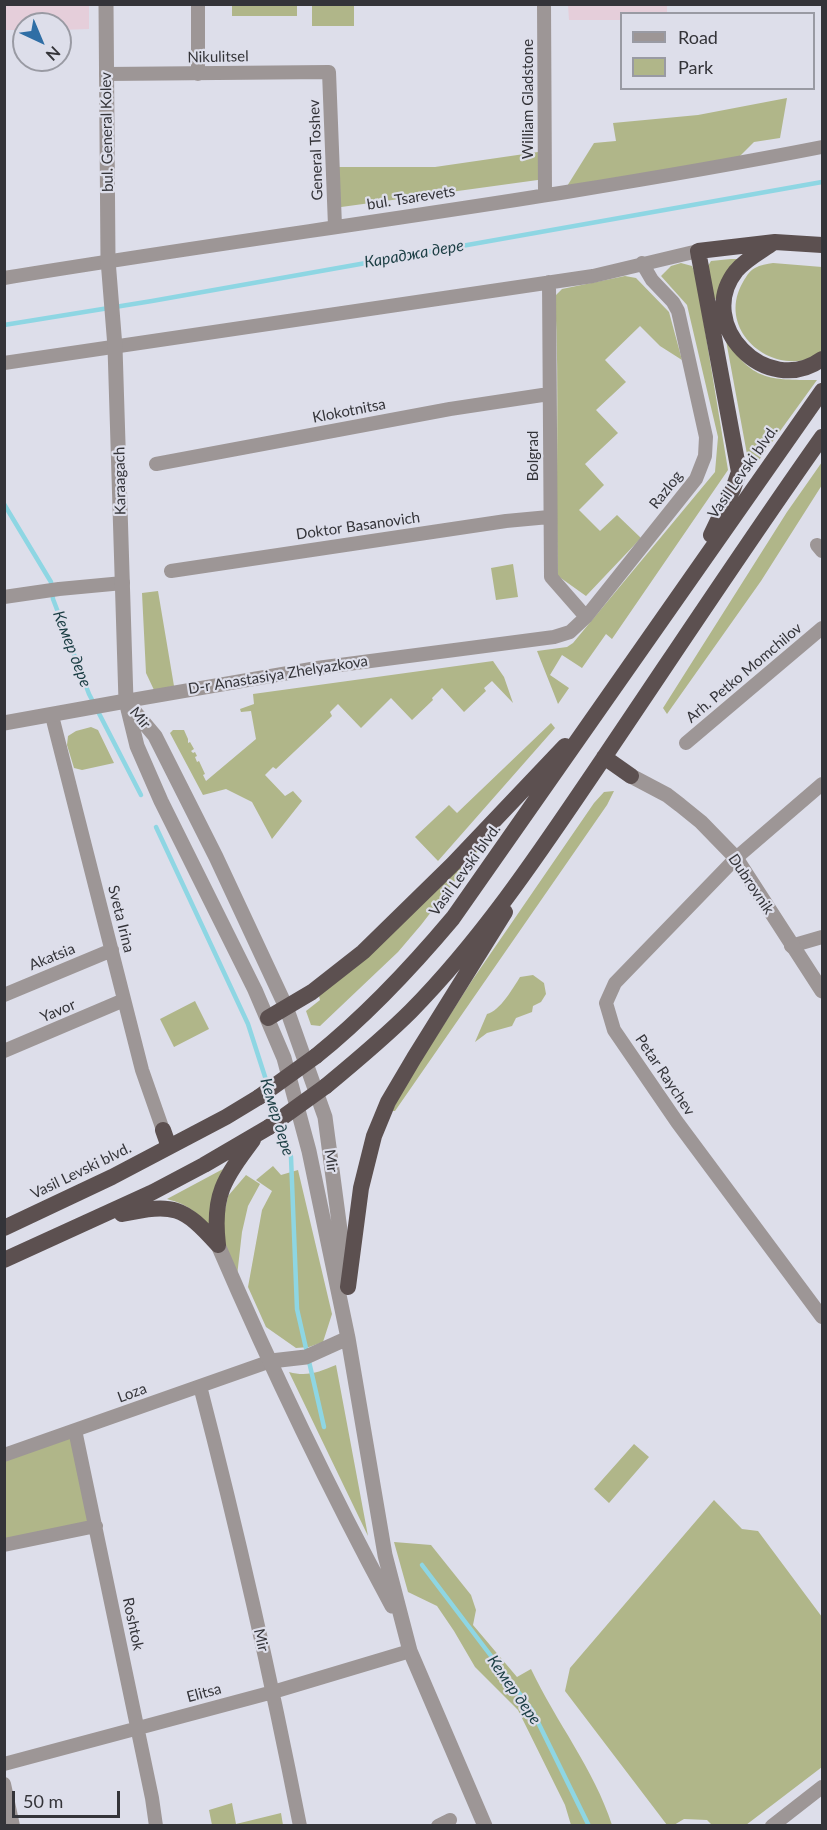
<!DOCTYPE html>
<html>
<head>
<meta charset="utf-8">
<style>
	body { margin:0 }
	#map { position:relative; width:827px; height:1830px; overflow:hidden; background:#dddeea; font-family:Lato,sans-serif }
	canvas { display:block }
	.frame { position:absolute; inset:0; border:6px solid #343439; pointer-events:none }
	.legend { position:absolute; left:620px; top:12px; width:195px; height:78px; box-sizing:border-box; background:#dddeea; border:2px solid #999aa3; margin:0; padding:8px 10px; list-style:none; font-size:18px; color:#343439 }
	.legend li { display:flex; align-items:center; gap:12px; height:30px }
	.legend b { width:30px; border:2px solid #999aa3 }
	.north { position:absolute; left:12px; top:12px; width:60px; height:60px; box-sizing:border-box; background:#dddeea; border:2px solid #999aa3; border-radius:50%; rotate:136deg; font-size:16px; font-weight:700; line-height:24px; text-align:center; color:#343439 }
	.north::after { content:''; display:block; margin:auto; width:21px; height:27px; background:#2f6ea5; clip-path:polygon(50% 0,100% 100%,50% 72%,0 100%) }
	.scale { position:absolute; left:12px; top:1791px; width:108px; height:27px; box-sizing:border-box; border:3px solid #343439; border-top:0; padding-left:8px; font-size:18px; line-height:21px; white-space:nowrap; color:#343439; -webkit-text-stroke:4px #dddeea; paint-order:stroke }
</style>
</head>
<body>
<div id="map">
<canvas width="827" height="1830"></canvas>
<div class="frame"></div>
<ul class="legend">
<li><b style="height:8px;background:#9d9696"></b>Road</li>
<li><b style="height:16px;background:#b0b689"></b>Park</li>
</ul>
<div class="north">N</div>
<div class="scale">50 m</div>
</div>
<script>
const c = document.querySelector('canvas').getContext('2d');
c.lineJoin = 'round';
function paint(path, color) { c.fillStyle = color; c.fill(path, 'evenodd'); }
function stroke(path, color, width, dash) { c.strokeStyle = color; c.lineWidth = width; c.lineCap = dash ? 'butt' : 'round'; c.setLineDash(dash || []); c.stroke(path); }
function drawText(font, color, halo, rows, align = 'center') {
  c.font = font + ' Lato,sans-serif'; c.lineWidth = 4.5; c.setLineDash([]); c.textBaseline = 'middle'; c.strokeStyle = halo; c.fillStyle = color; for (const [text, x, y, turn = 0] of rows) {
    c.save(); c.translate(x, y); c.rotate((+turn || 0) * Math.PI / 180); c.textAlign = isNaN(turn) ? turn : align; if (halo) c.strokeText(text, 0, 0); c.fillText(text, 0, 0); c.restore();
  }
}
paint(new Path2D(`
	M4,5H89V29L60,30V24H24V30H5Z
	M568,5H667V13L622,14L621,20H569Z`), '#e5ceda');
paint(new Path2D(`
	M232,5H297V16H232Z
	M312,5H354V26H312Z
	M787,98L780,138L754,142L732,164L564,191L594,143L616,141L613,123L698,115Z
	M545,151V179L334,208L332,167H435Z
	M731,259H743L717,300L713,297L708,266L711,261Z
	M681,263L692,266L696,276L728,470L612,639L606,634L582,668L562,655L550,675L569,688L558,704L537,651L567,647L573,643L715,472L718,437L687,305L661,276L671,266Z
	M773,263L822,267V353C776,381 714,332 743,282C746,277 749,271 755,268C760,265 767,264 773,263Z
	M625,276L636,278L669,312L682,360L660,346L640,326L605,360L626,382L596,410L618,433L585,464L604,485L579,510L600,531L617,515L641,538L586,596L558,576C555,483 560,390 555,296L562,289Z
	M725,335C749,381 770,380 817,380L754,467L749,465Z
	M822,462V485L761,581L667,714L663,708L787,512Z
	M513,564L518,597L496,600L491,568Z
	M158,591L174,686L154,690L146,673L142,593Z
	M493,661L504,677L513,703L492,681L484,688L486,691L464,712L442,688L432,698L433,700L412,720L391,698L361,728L338,704L330,712L332,716L276,769L273,767L265,775L285,796L293,791L302,801L272,839L252,802L226,789L203,795L170,733L173,730H184L188,739V743L190,742L194,749L191,751L193,753L195,752L197,756L195,757L197,762L199,761L205,774L203,775L206,781L256,739L251,711L241,712L240,709L254,704L253,694Z
	M551,723L555,728L438,861L415,837L449,805L457,813Z
	M91,727L98,730L114,763L82,770L74,768L67,745L68,736L76,731Z
	M614,791L607,805L395,1111H392L407,1082L471,982L594,803L604,792Z
	M495,829L421,925L398,952L320,1026L311,1025L306,1011L320,1000L318,992Z
	M533,975L544,983L546,994L541,1002L533,1006L532,1012L516,1018L512,1026L487,1033L475,1042L487,1014C500,1011 513,988 520,977Z
	M195,1001L209,1029L174,1047L160,1019Z
	M273,1166L281,1175L298,1170L332,1314L323,1342L309,1347L296,1348L266,1327L248,1287L262,1210L272,1191L256,1180Z
	M223,1169C211,1194 209,1202 212,1230C197,1212 189,1205 167,1199Z
	M246,1175L260,1184L248,1206L242,1232L237,1276L225,1246L223,1220L228,1196Z
	M336,1365L368,1536L289,1372C307,1377 319,1372 336,1365Z
	M75,1430L96,1526L5,1545L4,1455Z
	M634,1444L649,1457L609,1503L594,1489Z
	M714,1500L742,1529L758,1531L822,1617V1767L746,1825H712L707,1820L684,1819L674,1825H667L565,1691L570,1668Z
	M394,1542L431,1545L471,1595L476,1610L473,1625L517,1677L531,1669C556,1722 594,1769 612,1825H571L565,1805L518,1710L475,1667L454,1631L437,1606L408,1592Z
	M232,1803L236,1824L281,1813L283,1825H212L209,1810Z`), '#b0b689');
stroke(new Path2D(`
	M4,325L152,301L822,182
	M4,504L51,582L53,599L89,694L141,795
	M156,827L248,1024L268,1086
	M271,1094L277,1115
	M280,1123L291,1157L297,1309L324,1427
	M422,1565L532,1710L589,1826`), '#8ed6e3', 4.5);
stroke(new Path2D(`
	M198,4V74
	M544,4L545,194
	M106,74L329,72L335,226
	M4,278C277,233 552,200 822,147
	M549,282L551,577L586,617
	M4,363L593,276L698,251
	M156,464L450,409L549,394
	M817,545L822,551
	M171,571L506,521L549,517
	M4,597L59,589L123,583
	M126,701L317,668L554,637L570,632L586,617L696,479L705,456L706,437L678,311L673,302L652,280L642,263
	M52,716L142,1070L163,1130
	M686,743L822,628
	M822,784L736,858L615,983L606,1003L614,1030L677,1122L822,1317
	M791,946L822,937
	M4,995L112,950
	M4,1051L124,1000
	M200,1386C238,1532 271,1678 300,1826
	M75,1430L152,1798L156,1826
	M4,1455L271,1361
	M4,1545L96,1526
	M4,1764L273,1692L410,1651
	M4,1784L13,1826
	M438,1826L450,1820
	M772,1826L822,1787`), '#9d9696', 14);
stroke(new Path2D(`
	M106,4L108,260L115,347L126,701L137,746L161,801L255,990L284,1058L309,1151L348,1338L385,1555L410,1651L485,1826
	M129,705L155,736L216,857L286,1007L325,1117L346,1275
	M4,723L126,701
	M631,776L667,795L680,805L701,822L736,858L822,991
	M218,1245C271,1368 329,1489 392,1606
	M271,1361L306,1357L348,1338`), '#9d9696', 15);
stroke(new Path2D(`
	M773,243C760,252 746,259 736,271C694,324 766,399 822,359
	M711,535L733,489L739,472L698,251L775,242L822,245
	M604,757L631,776
	M268,1018L312,992L363,952L452,865L565,746
	M316,1056C367,1015 411,968 453,918L822,391
	M326,1086C355,1062 384,1038 411,1011C485,936 544,846 603,759C676,651 747,543 822,437
	M163,1130L169,1147
	M122,1214C174,1203 183,1206 218,1245
	M4,1228L112,1177L226,1117L259,1097
	M218,1245C212,1195 224,1179 253,1140
	M4,1260L153,1192L204,1165L269,1127
	M348,1287L361,1188L374,1136L388,1102L414,1058L505,912`), '#5c5050', 16);
stroke(new Path2D(`
	M259,1097L316,1056
	M269,1127L326,1086`), '#5c5050', 16);
drawText('15px', '#343439', '#dddeea', [
	["Nikulitsel",218,57,-1],
	["William Gladstone",528,99,-90],
	["bul. General Kolev",107,132,-91],
	["General Toshev",316,150,-92],
	["bul. Tsarevets",411,198,-9],
	["Klokotnitsa",349,411,-11],
	["Bolgrad",533,456,-90],
	["Vasil Levski blvd.",743,472,-55],
	["Karaagach",120,481,-91],
	["Razlog",666,490,-52],
	["Doktor Basanovich",358,526,-8],
	["Arh. Petko Momchilov",744,673,-40],
	["D-r Anastasiya Zhelyazkova",278,675,-9],
	["Mir",140,718,50],
	["Vasil Levski blvd.",465,870,-54],
	["Dubrovnik",751,884,56],
	["Sveta Irina",121,919,76],
	["Akatsia",52,957,-22],
	["Yavor",58,1011,-23],
	["Petar Raychev",665,1075,56],
	["Mir",331,1161,82],
	["Vasil Levski blvd.",81,1171,-26],
	["Loza",132,1393,-20],
	["Roshtok",133,1624,78],
	["Mir",261,1640,77],
	["Elitsa",204,1693,-15]
]);
drawText('italic 16px', '#1b3e44', '#dddeea', [
	["Караджа дере",414,254,-10],
	["Кемер дере",72,649,69],
	["Кемер дере",277,1117,73],
	["Кемер дере",514,1690,55]
]);
</script>
</body>
</html>
